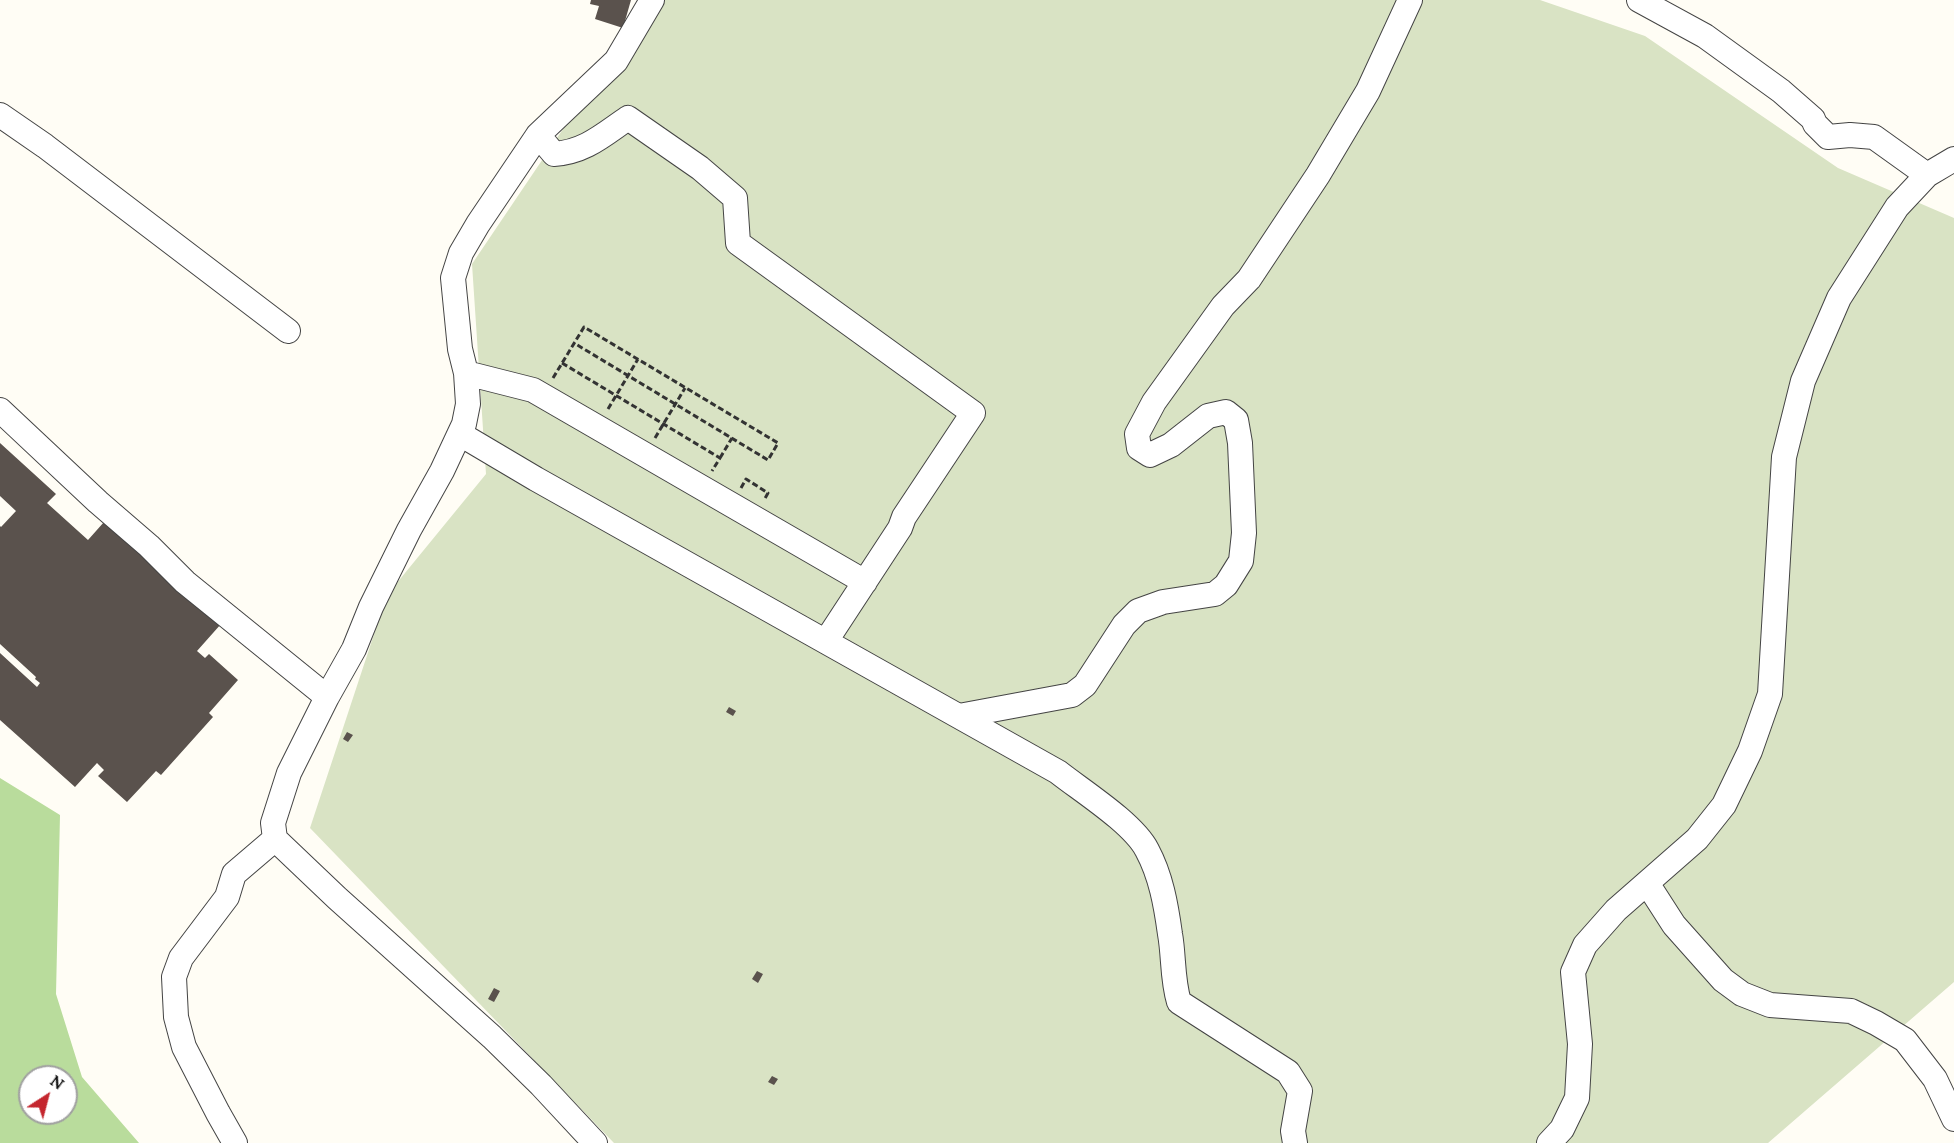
<!DOCTYPE html>
<html>
<head>
<meta charset="utf-8">
<style>
	body { margin:0 }
	#map { position:relative; width:1954px; height:1143px; overflow:hidden; background:#fffdf5; font-family:Lora,serif }
	canvas { display:block }
	.north { position:absolute; left:18px; top:1065px; width:60px; height:60px; box-sizing:border-box; background:#fff; border:2px solid #a0a0a0; border-radius:50%; rotate:36deg; font-size:16px; font-weight:700; line-height:24px; text-align:center; color:#111 }
	.north::after { content:''; display:block; margin:auto; width:21px; height:27px; background:#c4262e; clip-path:polygon(50% 0,100% 100%,50% 72%,0 100%) }
</style>
</head>
<body>
<div id="map">
<canvas width="1954" height="1143"></canvas>
<div class="north">N</div>
</div>
<script>
const c = document.querySelector('canvas').getContext('2d');
c.lineJoin = 'round';
function paint(path, color) { c.fillStyle = color; c.fill(path, 'evenodd'); }
function stroke(path, color, width, dash) { c.strokeStyle = color; c.lineWidth = width; c.lineCap = dash ? 'butt' : 'round'; c.setLineDash(dash || []); c.stroke(path); }
paint(new Path2D(`
	M0,778L60,815L56,994L82,1077L139,1143H0ZM30,1077H66V1113H30Z`), '#b9dc9c');
paint(new Path2D(`
	M650,0H1540L1645,36L1838,168L1954,218V982L1768,1143H614L310,828L387,595L486,474L472,264Z`), '#d9e3c4');
paint(new Path2D(`
	M591,0H631L623,28L595,19L599,6L590,4Z
	M0,443L56,494L47,503L88,540L104,522L221,624L197,651L205,658L209,654L238,680L209,713L213,717L161,775L156,771L127,802L98,776L104,770L97,763L75,787L0,720V653L37,687L40,683L35,679L36,677L0,644V526L1,527L16,511L0,496Z
	M729,707L736,711L733,716L726,712Z
	M347,732L353,735L348,742L343,739Z
	M757,971L763,974L758,983L752,979Z
	M494,988L500,991L494,1002L488,999Z
	M772,1076L778,1079L774,1085L768,1082Z`), '#5a524d');
const minor = new Path2D(`
	M1639,0L1705,36L1781,91L1813,119L1815,124L1828,137L1850,135L1874,137L1927,175
	M0,115L45,146L288,331
	M538,135L554,154C585,152 603,135 628,118L700,168L735,198L738,243L973,413L904,517L900,528L826,641
	M466,373L533,390L865,582
	M0,410L98,502L149,546L185,582L327,697
	M460,434L536,479L1058,772C1082,791 1133,823 1147,850C1161,876 1166,905 1170,934C1174,956 1172,979 1179,1002L1288,1072L1300,1091L1293,1131L1295,1143
	M959,716L1072,695L1085,685L1124,625L1138,611L1163,602L1215,594L1226,585L1241,561L1244,533L1240,443L1236,420L1226,412L1208,416L1171,445L1150,455L1139,448L1137,434L1154,402L1223,306L1249,279L1318,175L1368,91L1410,0
	M1647,883L1674,925L1723,980L1742,994L1770,1005L1851,1011L1876,1023L1905,1040L1935,1079L1954,1119
	M235,1143L218,1113L184,1047L176,1017L174,977L181,958L227,897L234,874L275,839
	M595,1143L541,1085L492,1037L337,898L275,839L273,823L289,773L327,697L354,649L371,607L409,530L442,471L464,424L468,404L466,373L460,349L453,278L461,253L478,224L538,135L616,61L652,0
	M1549,1143L1562,1129L1577,1098L1580,1044L1573,972L1585,945L1616,910L1697,839L1724,805L1750,751L1770,694L1784,457L1803,381L1839,298L1897,207L1927,175L1954,159`);
stroke(minor, '#444', 26);
stroke(new Path2D(`
	M562,363L720,458L712,471
	M553,378L584,327L778,443L768,460L574,343
	M608,409L638,359
	M655,438L685,388
	M720,458L732,438
	M741,488L746,479L768,493L764,500`), '#333', 3, [6, 3]);
stroke(minor, '#fff', 24);
</script>
</body>
</html>
